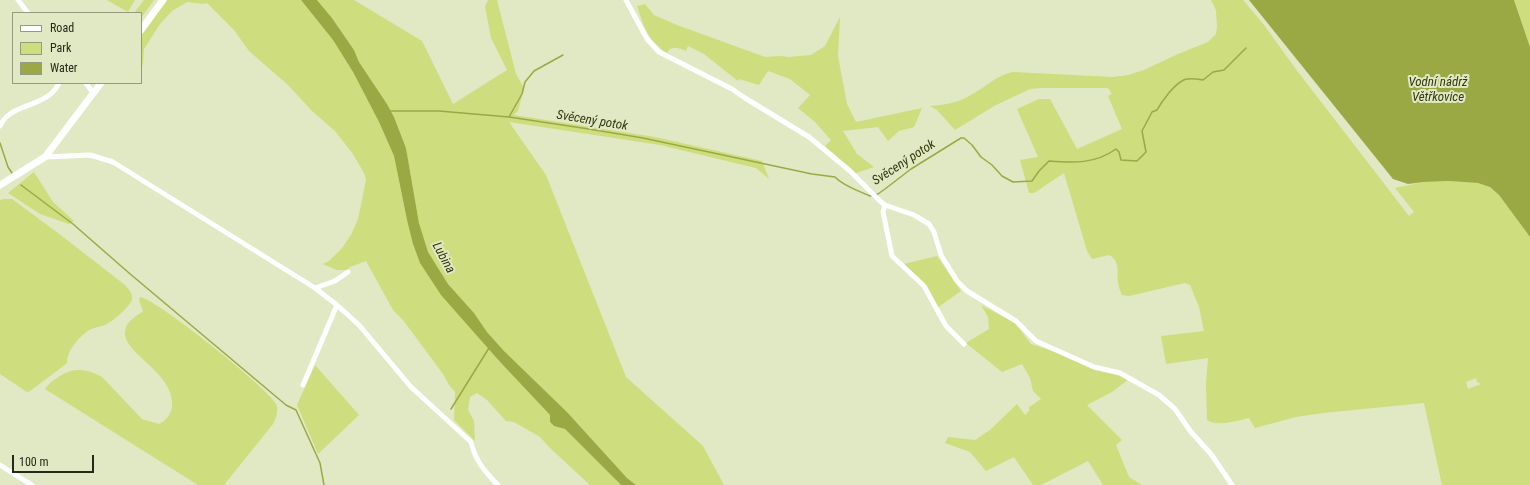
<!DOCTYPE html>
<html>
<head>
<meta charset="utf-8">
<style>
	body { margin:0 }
	#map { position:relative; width:1530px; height:485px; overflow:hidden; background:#e1e8c4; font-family:"Roboto Condensed",sans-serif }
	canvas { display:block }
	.legend { position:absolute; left:12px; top:12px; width:130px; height:72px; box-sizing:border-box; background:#e1e8c4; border:1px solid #969b80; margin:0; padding:5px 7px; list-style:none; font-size:12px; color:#25281a }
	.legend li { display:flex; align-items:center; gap:8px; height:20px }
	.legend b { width:20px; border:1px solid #969b80 }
	.scale { position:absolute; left:12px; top:455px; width:82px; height:18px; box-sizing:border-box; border:2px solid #25281a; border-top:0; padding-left:5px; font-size:12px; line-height:14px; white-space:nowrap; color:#25281a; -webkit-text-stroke:3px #e1e8c4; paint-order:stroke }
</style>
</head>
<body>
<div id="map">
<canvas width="1530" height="485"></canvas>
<ul class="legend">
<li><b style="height:5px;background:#fff"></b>Road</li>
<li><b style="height:11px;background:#cedd7d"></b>Park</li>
<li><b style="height:11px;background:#9ba945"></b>Water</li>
</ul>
<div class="scale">100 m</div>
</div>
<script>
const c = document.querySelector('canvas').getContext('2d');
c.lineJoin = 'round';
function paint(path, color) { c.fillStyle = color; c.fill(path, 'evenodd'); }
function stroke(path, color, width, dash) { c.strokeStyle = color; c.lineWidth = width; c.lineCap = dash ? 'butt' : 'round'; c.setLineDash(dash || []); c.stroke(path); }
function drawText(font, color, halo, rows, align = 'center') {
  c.font = font + ' "Roboto Condensed",sans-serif'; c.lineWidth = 4; c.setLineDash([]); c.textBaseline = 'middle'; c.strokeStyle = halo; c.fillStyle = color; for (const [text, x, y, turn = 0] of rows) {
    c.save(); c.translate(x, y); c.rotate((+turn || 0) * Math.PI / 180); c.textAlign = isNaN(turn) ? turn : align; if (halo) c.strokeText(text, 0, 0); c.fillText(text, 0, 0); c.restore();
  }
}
paint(new Path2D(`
	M107,0H135L128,12Z
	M144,0H154L141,18V13H134Z
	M167,0H301L333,40L353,72L379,122L394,156L407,220L480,338L501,363L550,415V422L554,426L565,429L621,485H590L550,448L540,437L514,422L506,421L487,400L477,393L470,397L468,410L474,421L475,441L454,420L455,392L449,385L443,374L403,320L393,310L366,261L350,267L348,270H337L323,264L329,261L342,248L351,235L358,219L362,200L366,179L364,173L353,154L335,131L312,111L288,85L249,51L234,30L207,3L203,4L187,2L172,11L160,24L144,49L143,64L141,67V36Z
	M317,0H354L422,41L453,104L507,70L491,38L485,6L488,0H497L516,74L524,88L518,111L514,115L655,137L762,161L769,179L756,168L660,145L509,122L546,175L626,377L703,446L724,485H636L627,478L567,412L504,351L487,332L474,313L448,284L428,253L419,223L406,148L394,117L387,104L359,62L354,50L332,18Z
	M1211,0H1243L1264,25L1295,68L1409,216L1414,212L1395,188L1424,182L1449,181L1479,183L1490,187L1499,195L1530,237V485H1442L1424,403L1323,413L1296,417L1255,428L1249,418C1237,421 1217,427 1207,420L1206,383L1208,358L1166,364L1161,336L1204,331L1199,307L1190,285L1185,283L1129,296L1122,295C1120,290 1118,286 1118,282C1117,272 1120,260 1109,255L1092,259L1087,251L1064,173L1034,193H1029L1020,160L1038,157L1017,109L1039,99H1050L1077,149L1122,129L1108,96L1112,94L1108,88H1043L1030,89L994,106L955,130L937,110L930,106C944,105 957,103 969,96C985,88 996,75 1013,72L1113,77L1128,75L1144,70L1178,54L1208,42L1216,34L1217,27L1216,10ZM1476,378L1477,382L1481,384L1468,389L1466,382Z
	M1514,0H1530V47Z
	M645,4L654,15L677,25L765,57L781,56L789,57L811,55L825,46L840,17L838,56L847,104L856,122L922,108L914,127L899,131L888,141L878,127L843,131L857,154L874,167L856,173L825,146L831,140L815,122L798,108L810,95L790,79L768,71L759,85L739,79L738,81L704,54L688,46L686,51C679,48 671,45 667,53C647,39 644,27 637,6Z
	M34,172L53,202L74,221L69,224L40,214L8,193Z
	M4,199H12L58,233L125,285C128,289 133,293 132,299C131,306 112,322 105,325C98,327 91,328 85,333C79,338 70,348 68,356C67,359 68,361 66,364L30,391L27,392L0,374V200Z
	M937,256L961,291L937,308L925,284L904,264Z
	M140,297C155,298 269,389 276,404C279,411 276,418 273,424L224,485H198L45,389C49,383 54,380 60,376C74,367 87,369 102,377L142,419L159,424C166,421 170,415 172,408C176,372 122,354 125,331C127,320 136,317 143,311L139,300Z
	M981,305L1015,323L1031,344L1116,372L1129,379L1112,392L1087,405L1122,440L1116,445L1129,477L1142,485H1103L1088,461L1041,485H1033L1014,457L986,471L970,452L945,443L948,437L975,440L990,430L1017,404L1025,415L1030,410L1028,408L1041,399L1033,391L1030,378L1022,364L1002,372L966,343L989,329L988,317Z
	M315,365L359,415L318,454L297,405Z`), '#cedd7d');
paint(new Path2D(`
	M301,0H317L332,18L354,50L359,62L387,104L394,117L406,148L419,223L428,252L448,284L474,313L487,332L504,351L567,412L627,478L636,485H621L565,429L554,426L550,422V415L501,363L441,295L420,263L413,244L407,220L394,156L379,122L353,72L333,40Z
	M1249,0H1514L1530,47V237L1499,195L1490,187L1478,183L1449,181L1424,182L1408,184L1393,179Z`), '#9ba945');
stroke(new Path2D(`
	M390,111H439L509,117L589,129L643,138L812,174L835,177C843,186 859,191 870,196L878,194L885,189L911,169L961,138H964L972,145L981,157L992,165L1002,176L1013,182L1032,181L1039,171L1049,161C1074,163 1095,164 1116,149L1119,152L1121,160L1137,161L1146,152L1142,131L1152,112L1157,110C1162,101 1173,86 1182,81C1187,77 1197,79 1203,80L1213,72L1224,70L1246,48
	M509,117L522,94L525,82L534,71L563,55
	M0,143L8,167L12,173
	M21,185L73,224L129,273L286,405L296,410L320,463L324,485
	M451,409L489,348`), '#9ba945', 1.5);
stroke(new Path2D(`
	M18,0L28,13
	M626,0L647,39L659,52L732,89L745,98L809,137L850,171L881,202L885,205L914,215L929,224L934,232L941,255L957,281L967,291L1016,321L1036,341L1094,367L1120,373L1159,395L1175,409L1191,432L1211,454L1232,485
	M86,83L93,93
	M0,126C10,102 47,109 59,83
	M45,157L90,155L113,162L315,288L337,305L359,325L411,387L471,442C475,460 485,472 498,485
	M885,205L883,212L892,256L924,286L946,326L964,344
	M315,288L335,281L348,272
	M303,385L337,305
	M0,465L32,485`), '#fff', 5);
stroke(new Path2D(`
	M141,30L163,0
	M0,185L45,157L101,83`), '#fff', 7);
drawText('italic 13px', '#32370d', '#e1e8c4', [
	["Vodní nádrž",1438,83],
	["Větřkovice",1438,98],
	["Svěcený potok",592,121,9],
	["Svěcený potok",904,163,-33],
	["Lubina",443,258,61]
]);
</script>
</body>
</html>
